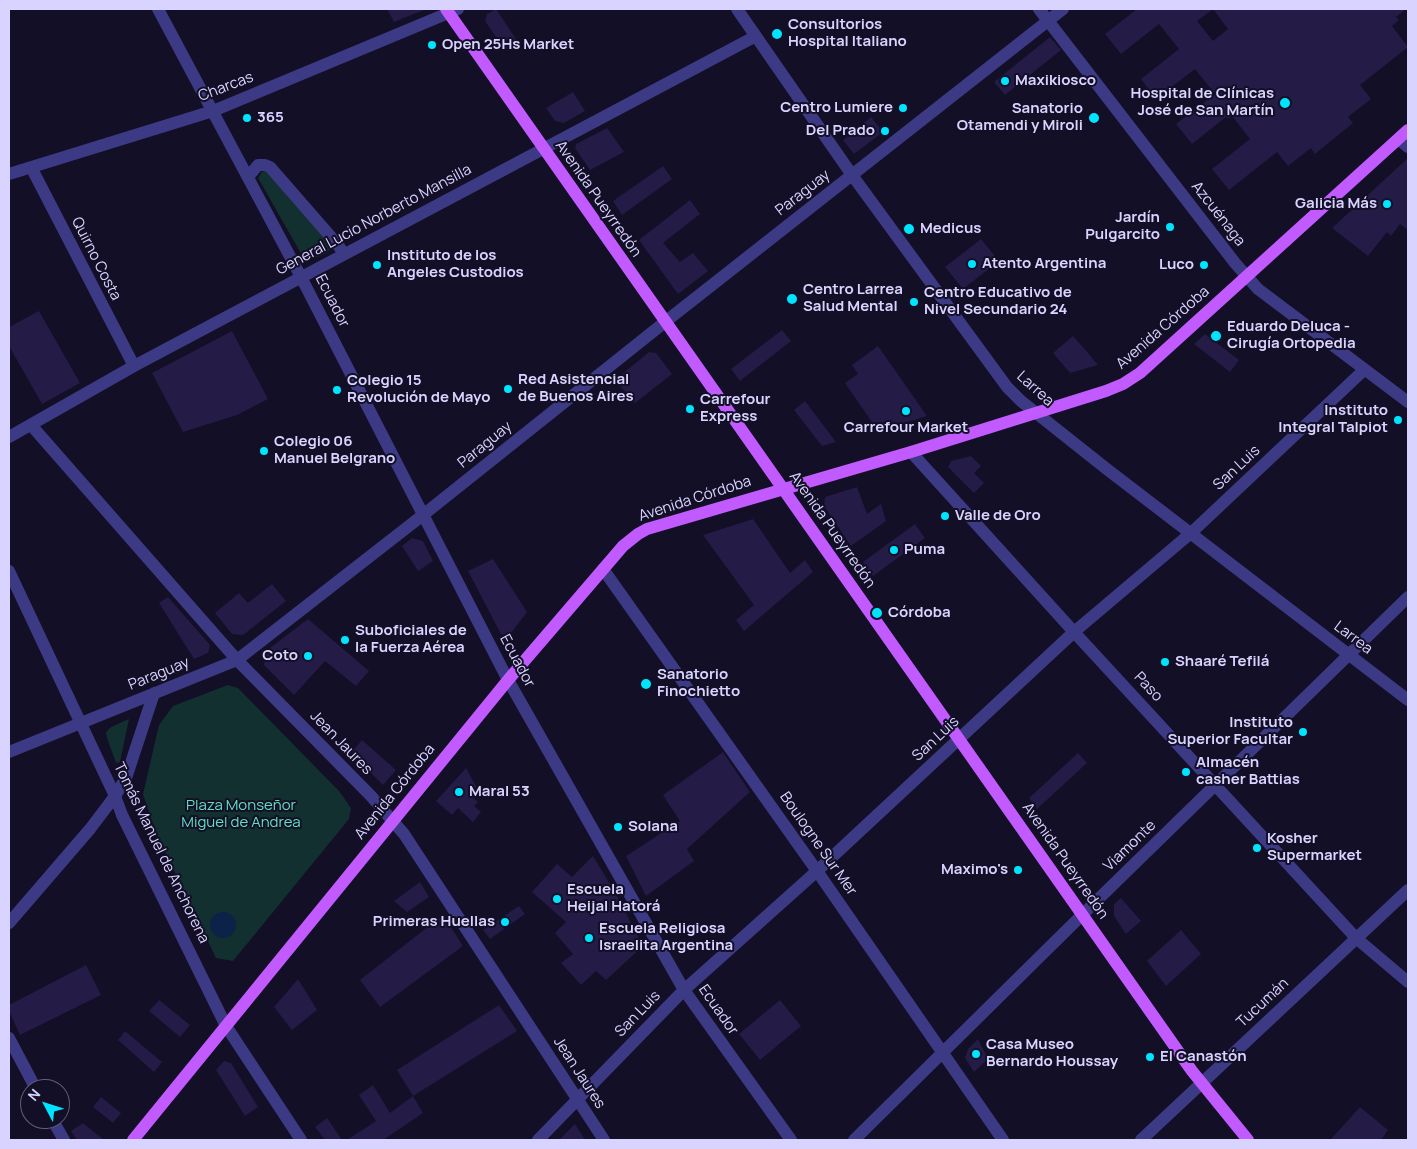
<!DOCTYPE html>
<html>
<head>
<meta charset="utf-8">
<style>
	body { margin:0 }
	#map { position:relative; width:1417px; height:1149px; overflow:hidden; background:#130f26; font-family:Manrope,sans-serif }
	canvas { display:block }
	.frame { position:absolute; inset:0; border:10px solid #d9d4ff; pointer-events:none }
	.north { position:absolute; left:20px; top:1079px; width:50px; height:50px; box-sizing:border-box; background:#130f26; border:1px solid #625e7d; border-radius:50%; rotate:310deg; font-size:14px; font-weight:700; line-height:20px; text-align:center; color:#d9d4ff }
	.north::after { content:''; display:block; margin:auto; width:18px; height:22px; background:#00e5ff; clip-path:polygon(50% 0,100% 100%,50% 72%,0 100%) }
</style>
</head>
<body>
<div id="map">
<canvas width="1417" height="1149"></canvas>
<div class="frame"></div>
<div class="north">N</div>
</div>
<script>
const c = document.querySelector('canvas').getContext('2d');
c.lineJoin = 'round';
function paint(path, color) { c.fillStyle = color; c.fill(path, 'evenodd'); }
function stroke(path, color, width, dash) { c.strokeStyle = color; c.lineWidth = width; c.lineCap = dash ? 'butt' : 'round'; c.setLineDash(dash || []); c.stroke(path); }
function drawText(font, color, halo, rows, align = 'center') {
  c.font = font + ' Manrope,sans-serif'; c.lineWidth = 4; c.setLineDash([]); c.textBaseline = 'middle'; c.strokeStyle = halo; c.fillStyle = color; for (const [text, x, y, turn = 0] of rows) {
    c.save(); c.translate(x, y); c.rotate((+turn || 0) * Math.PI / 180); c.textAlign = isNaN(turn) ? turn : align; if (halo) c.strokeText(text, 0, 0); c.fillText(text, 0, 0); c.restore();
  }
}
paint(new Path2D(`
	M267,170L334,246C324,256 317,259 303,257L258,178L262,172Z
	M228,685L238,688L339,791L351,808L349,819L233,961L216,958L156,833L143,794L159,725L173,706Z
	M129,719L120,762L116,763L107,738L106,732L111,727Z`), '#12302f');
paint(new Path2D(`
	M210 925a13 13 0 1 1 26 0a13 13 0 1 1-26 0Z`), '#0c2248');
paint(new Path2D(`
	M387,9H426L394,22Z
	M496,9L518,42L505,50L485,21L487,14Z
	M1137,9H1406L1396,17L1399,20L1392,26L1408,47L1360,85L1371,99L1348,117L1353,123L1315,154L1311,148L1288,166L1277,152L1229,190L1212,169L1250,139L1232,116L1228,119L1226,117L1192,144L1176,124L1215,94L1195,69L1156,99L1141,79L1179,49L1159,24L1121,54L1105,34ZM1213,9L1228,29L1213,41L1197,21Z
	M1050,37L1061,50L1005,95L994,82Z
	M573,92L585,111L564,123L555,121L546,108Z
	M871,117L883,132L854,154L843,140Z
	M607,128L624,152L590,170L575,148L576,144Z
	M1408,158V230L1400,224L1391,236L1387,232L1368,256L1332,228Z
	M663,166L672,179L622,215L613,201Z
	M690,200L700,214L663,243L680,262L693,253L708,271L678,294L639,240Z
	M981,239L999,261L963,289L945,267Z
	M39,311L80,383L42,404L9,346V327Z
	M782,330L791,341L740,381L731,369Z
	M232,331L268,399L237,415L183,432L152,373Z
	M1205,334L1239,360L1230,372L1194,344Z
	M1073,336L1088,353L1098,365L1070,373L1053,353Z
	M878,346L927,416L878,431L845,383L858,374L852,365Z
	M649,352L656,353L672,374L635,403L615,380Z
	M805,401L836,442L822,446L794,410Z
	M971,456L981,466L974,473L984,483L974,493L948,467L951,461Z
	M857,487L867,514L881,504L886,521L851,546L824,506L825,497Z
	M753,519L790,573L805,560L813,572L744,631L736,620L754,605L703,535Z
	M915,524L925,538L873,576L863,562Z
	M412,538L423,541L433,561L418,571L402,546Z
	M493,559L527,612L509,636L501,634L468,571Z
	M272,584L286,601L243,635L232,634L215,613L239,593L248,603Z
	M168,597L210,645L208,653L194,659L159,603Z
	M308,619L369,671L356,686L325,661L294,695L264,665L266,651Z
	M362,740L396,770L383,785L351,753Z
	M723,752L750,792L687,849L694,861L646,896L626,856L680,821L663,795Z
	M1078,753L1087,763L1037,809L1029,798Z
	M466,768L477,788L471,796L478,802L474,806L481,812L473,822L458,808L452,815L436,801Z
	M593,856L616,894L643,946L606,980L596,971L581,985L561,963L573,954L555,933L566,922L532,892L557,864L572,877Z
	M420,882L429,897L407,912L394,901Z
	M1121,898L1141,921L1126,934L1114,916V904Z
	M519,906L525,914L490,939L483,930Z
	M443,915L463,946L380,1007L360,980Z
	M1181,930L1201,954L1166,986L1147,961Z
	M86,965L101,995L20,1035L9,1011V1005Z
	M298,979L317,1010L292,1030L274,1007Z
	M159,1000L190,1025L180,1037L149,1011Z
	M780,1000L801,1026L760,1060L739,1034Z
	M499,1005L517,1031L413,1096L397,1070Z
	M125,1031L162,1062L154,1072L118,1040Z
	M978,1039L988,1059L974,1072L965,1058L968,1049Z
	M224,1061L231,1063L258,1107L245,1116L216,1070Z
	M373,1085L390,1113L413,1096L423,1113L383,1140H347L376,1121L359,1095Z
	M101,1097L121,1113L113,1123L93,1107Z
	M1360,1107L1388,1130L1381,1140H1330Z
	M327,1118L342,1140H325L315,1127Z
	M83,1123L104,1140H77L71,1131Z
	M575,1124L585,1140H559Z`), '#241b47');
stroke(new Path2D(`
	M158,9L301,277L508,680L684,990L791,1140
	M737,9L852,175L1007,387L1021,401L1108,470L1408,700
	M1039,9L1235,263L1258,289L1408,402
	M1398,139L1408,147
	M31,167L134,366
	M9,174L213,111L458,9
	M248,177L258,165H265L270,167L338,245L344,254
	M31,425L237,660L371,796L404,834L604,1140
	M9,437L134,366L756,36
	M911,452L1074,632L1356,938L1408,982
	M603,569L817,871L1003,1140
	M9,571L115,796L122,815L226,1026L301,1140
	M9,752L237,660L423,515L665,322L1063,9
	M9,923L90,829L115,796L126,778L154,693
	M9,1038L36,1089
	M52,1119L64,1140
	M538,1140L684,990L817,871L1074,632L1191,533L1364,370
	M854,1140L1083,914L1408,597
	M1141,1140L1408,890`), '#3d3a85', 12);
stroke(new Path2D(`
	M446,9L1192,1071L1248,1140
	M133,1140L508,680L623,546L638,534L647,529L911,452L1106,391L1123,384L1140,373L1408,130`), '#c25bff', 12);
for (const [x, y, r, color] of [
	[777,34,6,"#00e5ff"],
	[432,45,5,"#00e5ff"],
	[1005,81,5,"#00e5ff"],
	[1285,103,6,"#00e5ff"],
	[903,108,5,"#00e5ff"],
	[247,118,5,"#00e5ff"],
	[1094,118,6,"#00e5ff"],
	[885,131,5,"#00e5ff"],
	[1387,204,5,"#00e5ff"],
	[1170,227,5,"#00e5ff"],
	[909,229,6,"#00e5ff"],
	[972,264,5,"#00e5ff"],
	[377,265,5,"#00e5ff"],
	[1204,265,5,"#00e5ff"],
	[792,299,6,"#00e5ff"],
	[914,302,5,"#00e5ff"],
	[1216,336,6,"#00e5ff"],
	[508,389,5,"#00e5ff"],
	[337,390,5,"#00e5ff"],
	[690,409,5,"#00e5ff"],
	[906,411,5,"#00e5ff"],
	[1398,420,5,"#00e5ff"],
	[264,451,5,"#00e5ff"],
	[945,516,5,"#00e5ff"],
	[894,550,5,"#00e5ff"],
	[877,613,6,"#00e5ff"],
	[345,640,5,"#00e5ff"],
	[308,656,5,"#00e5ff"],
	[1165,662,5,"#00e5ff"],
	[646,684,6,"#00e5ff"],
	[1303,732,5,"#00e5ff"],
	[1186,772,5,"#00e5ff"],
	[459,792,5,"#00e5ff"],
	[618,827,5,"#00e5ff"],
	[1257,848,5,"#00e5ff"],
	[1018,870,5,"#00e5ff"],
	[557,899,5,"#00e5ff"],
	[505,922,5,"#00e5ff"],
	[589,938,5,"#00e5ff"],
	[976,1054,5,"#00e5ff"],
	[1150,1057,5,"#00e5ff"]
]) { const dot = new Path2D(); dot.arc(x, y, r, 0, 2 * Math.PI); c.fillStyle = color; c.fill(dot); stroke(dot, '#130f26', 2); }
drawText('bold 15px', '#d9d4ff', '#130f26', [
	["Consultorios",788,25],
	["Hospital Italiano",788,42],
	["Open 25Hs Market",442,45],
	["Maxikiosco",1015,81],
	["Hospital de Clínicas",1274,94,"right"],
	["José de San Martín",1274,111,"right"],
	["Centro Lumiere",893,108,"right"],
	["Sanatorio",1083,109,"right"],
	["Otamendi y Miroli",1083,126,"right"],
	["365",257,118],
	["Del Prado",875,131,"right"],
	["Galicia Más",1377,204,"right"],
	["Jardín",1160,218,"right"],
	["Pulgarcito",1160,235,"right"],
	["Medicus",920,229],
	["Instituto de los",387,256],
	["Angeles Custodios",387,273],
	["Atento Argentina",982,264],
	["Luco",1194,265,"right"],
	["Centro Larrea",803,290],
	["Salud Mental",803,307],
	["Centro Educativo de",924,293],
	["Nivel Secundario 24",924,310],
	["Eduardo Deluca -",1227,327],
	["Cirugía Ortopedia",1227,344],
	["Red Asistencial",518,380],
	["de Buenos Aires",518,397],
	["Colegio 15",347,381],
	["Revolución de Mayo",347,398],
	["Carrefour",700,400],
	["Express",700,417],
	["Instituto",1388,411,"right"],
	["Integral Talpiot",1388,428,"right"],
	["Carrefour Market",906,428,"center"],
	["Colegio 06",274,442],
	["Manuel Belgrano",274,459],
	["Valle de Oro",955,516],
	["Puma",904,550],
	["Córdoba",888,613],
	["Suboficiales de",355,631],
	["la Fuerza Aérea",355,648],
	["Coto",298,656,"right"],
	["Shaaré Tefilá",1175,662],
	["Sanatorio",657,675],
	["Finochietto",657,692],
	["Instituto",1293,723,"right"],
	["Superior Facultar",1293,740,"right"],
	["Almacén",1196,763],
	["casher Battias",1196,780],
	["Maral 53",469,792],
	["Solana",628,827],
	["Kosher",1267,839],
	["Supermarket",1267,856],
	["Maximo's",1008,870,"right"],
	["Escuela",567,890],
	["Heijal Hatorá",567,907],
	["Primeras Huellas",495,922,"right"],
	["Escuela Religiosa",599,929],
	["Israelita Argentina",599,946],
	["Casa Museo",986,1045],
	["Bernardo Houssay",986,1062],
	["El Canastón",1160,1057]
], 'left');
drawText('15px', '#d9d4ff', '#130f26', [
	["Charcas",226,87,-21],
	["Paraguay",803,193,-38],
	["Avenida Pueyrredón",598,199,55],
	["Azcuénaga",1218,214,52],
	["General Lucio Norberto Mansilla",374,220,-28],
	["Quirno Costa",96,259,63],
	["Ecuador",332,301,63],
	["Avenida Córdoba",1163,328,-41],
	["Larrea",1035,389,42],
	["Paraguay",485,445,-39],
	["San Luis",1237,468,-43],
	["Avenida Córdoba",695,499,-18],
	["Avenida Pueyrredón",832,530,55],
	["Larrea",1353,638,37],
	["Ecuador",517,661,62],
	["Paraguay",159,674,-22],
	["Paso",1148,687,47],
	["San Luis",936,739,-43],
	["Jean Jaures",341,743,46],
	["Avenida Córdoba",395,792,-51],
	["Boulogne Sur Mer",818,844,55],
	["Viamonte",1130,846,-44],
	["Tomás Manuel de Anchorena",161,853,64],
	["Avenida Pueyrredón",1065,861,55],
	["Tucumán",1263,1003,-43],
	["Ecuador",718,1010,55],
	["San Luis",638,1014,-46],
	["Jean Jaures",579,1073,57]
]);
drawText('15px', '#5fe0c0', '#130f26', [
	["Plaza Monseñor",241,806],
	["Miguel de Andrea",241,823]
]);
</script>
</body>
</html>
